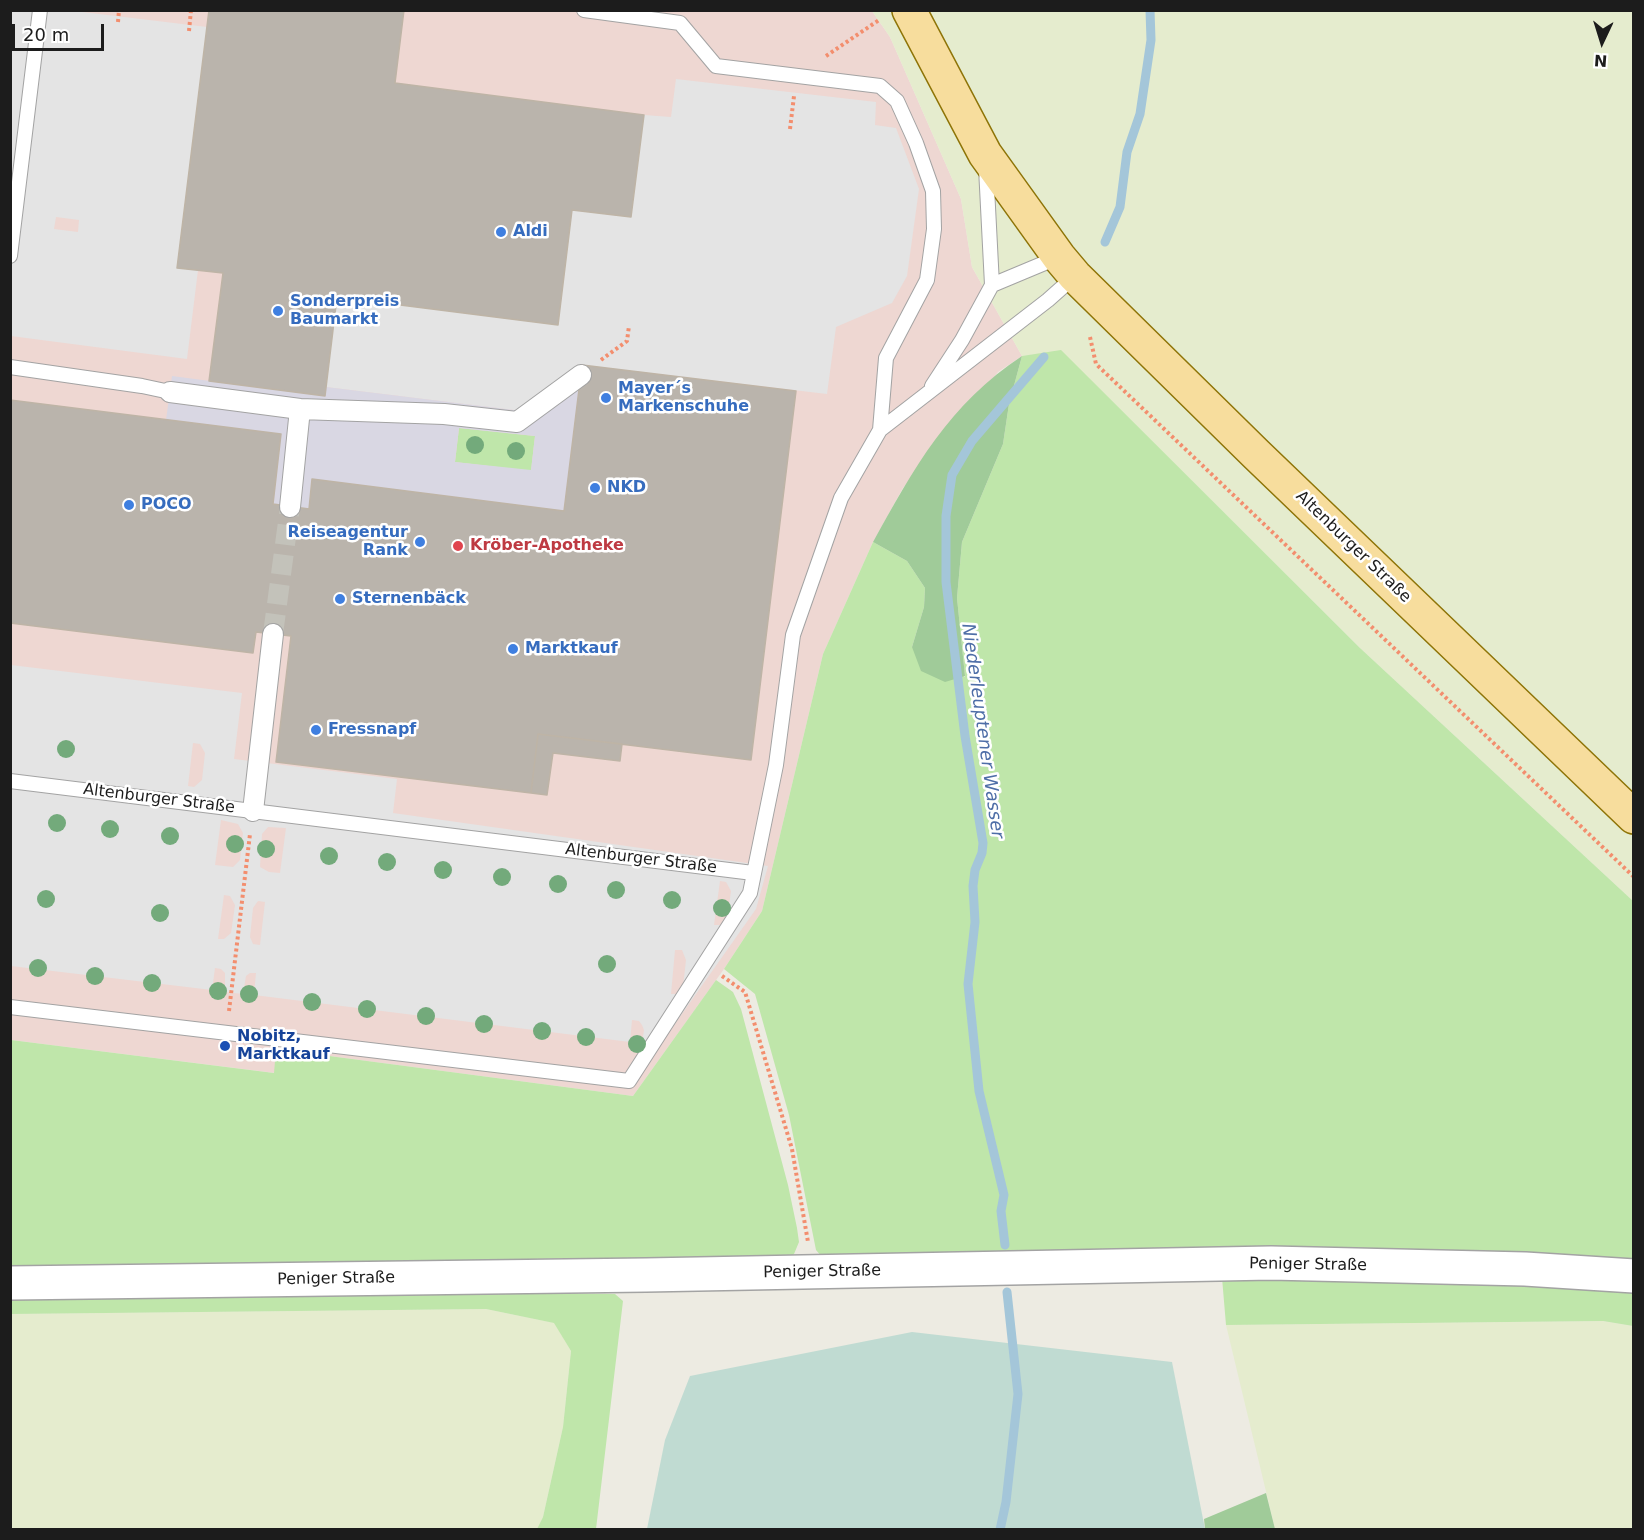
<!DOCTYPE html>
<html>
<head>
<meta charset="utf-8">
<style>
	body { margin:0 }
	#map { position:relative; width:1644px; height:1540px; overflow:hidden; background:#edebe2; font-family:"DejaVu Sans",sans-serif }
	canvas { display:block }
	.frame { position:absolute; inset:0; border:12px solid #1c1c1c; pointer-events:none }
	.north { position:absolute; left:1572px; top:12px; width:60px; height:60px; -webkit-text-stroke:4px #fff; paint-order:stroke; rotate:184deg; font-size:16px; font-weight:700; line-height:24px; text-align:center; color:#1c1c1c }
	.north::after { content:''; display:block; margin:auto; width:21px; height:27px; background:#1c1c1c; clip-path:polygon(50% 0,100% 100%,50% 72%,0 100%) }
	.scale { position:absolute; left:12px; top:24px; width:92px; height:27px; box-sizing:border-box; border:3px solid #1c1c1c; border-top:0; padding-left:8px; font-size:18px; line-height:21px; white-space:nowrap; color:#1c1c1c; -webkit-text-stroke:4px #fff; paint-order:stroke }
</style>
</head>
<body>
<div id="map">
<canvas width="1644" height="1540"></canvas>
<div class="frame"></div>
<div class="north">N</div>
<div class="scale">20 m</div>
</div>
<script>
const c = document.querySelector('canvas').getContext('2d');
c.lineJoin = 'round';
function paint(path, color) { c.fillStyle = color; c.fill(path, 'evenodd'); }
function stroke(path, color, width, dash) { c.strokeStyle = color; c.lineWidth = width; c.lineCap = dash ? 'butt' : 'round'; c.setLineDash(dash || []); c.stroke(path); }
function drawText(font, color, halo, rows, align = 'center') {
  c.font = font + ' "DejaVu Sans",sans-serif'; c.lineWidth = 5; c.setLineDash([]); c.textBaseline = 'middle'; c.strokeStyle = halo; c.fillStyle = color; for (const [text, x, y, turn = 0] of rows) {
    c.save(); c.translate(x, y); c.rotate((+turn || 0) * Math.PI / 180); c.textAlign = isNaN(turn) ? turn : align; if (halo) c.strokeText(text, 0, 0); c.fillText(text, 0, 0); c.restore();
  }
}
paint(new Path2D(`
	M11,11H872L890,37L961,199L972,267L1022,356L998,372L903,488L873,542L823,654L762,911L724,969L633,1096L276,1049L275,1073L11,1040Z`), '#eed7d2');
paint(new Path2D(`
	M872,11H1633V901L1360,648L1061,351L1022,356L972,267L961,199L890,37Z
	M486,1309L555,1323L571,1351L563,1427L543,1517L537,1530L11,1529L10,1314Z
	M1603,1321L1633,1326V1529H1275L1226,1325Z`), '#e5ecce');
paint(new Path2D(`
	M1061,350L1360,648L1633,901V1326L1603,1321L1226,1325L1220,1254L822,1257L816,1250L789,1115L755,994L724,969L762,911L823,654L873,542L907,561L925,588L924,607L912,647L965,677L957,598L962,542L1003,444L1009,404L1022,356Z
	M459,428L535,436L531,471L455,462Z
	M716,980L733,992L741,1009L788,1185L797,1228L799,1242L794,1254L786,1259L591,1258L11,1268V1040L274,1073L276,1049L633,1096Z
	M528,1293L615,1294L623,1301L596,1529H537L543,1517L563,1427L571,1351L554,1323L486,1309L11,1314L10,1299Z`), '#bfe6aa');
paint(new Path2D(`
	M1022,356L1009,404L1003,444L962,542L957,598L965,676L945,682L921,671L912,647L924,607L925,588L907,561L873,542C914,468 949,404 1022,356Z
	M1266,1493L1275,1529H1205L1204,1519Z`), '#a0cb99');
paint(new Path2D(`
	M912,1332L1172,1362L1205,1529H647L665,1440L690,1376Z`), '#c0dbd2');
paint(new Path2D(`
	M11,11H74L207,27L177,267L198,270L187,359L11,336ZM56,217L79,220L78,232L54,229Z
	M676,79L876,102L875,125L896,128L919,189L907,276L892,303L836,327L827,394L582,365L522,411L326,387L337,297L558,325L572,210L630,217L644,115L671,117Z
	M11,665L242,693L234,759L397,779L393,813L768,866L756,909L660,1045L642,1043L644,1030L642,1025L639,1021L632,1020L630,1042L254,995L256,973H250L246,976L243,994L225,992V973L221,969L215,968L212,990L11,966ZM193,743L200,744L205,753L202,780L194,787L188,786ZM221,820L238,824L243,833L240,860L233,867L215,865ZM268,827L286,828L280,873L269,872L260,867L262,834ZM720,881L726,882L731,891L727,919L720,925H714ZM224,895L230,896L235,905L231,933L224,939H218ZM258,901L265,902L260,945L253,944L250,937L253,908ZM675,950H682L686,960L683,987L676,994H671Z`), '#e4e4e4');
paint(new Path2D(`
	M582,365L564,511L313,479L309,509L273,504L281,434L166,420L172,376L324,396L326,387L522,411ZM459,428L535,436L531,470L455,462Z`), '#d9d7e3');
stroke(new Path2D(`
	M1105,242L1120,207L1127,152L1140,114L1151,40L1150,10
	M1005,1245L1001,1211L1004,1195L979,1091L968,984L975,922L973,886L975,870L982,853L983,843L965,736L946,582V516L952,475L972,441L1044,357
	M1000,1530L1006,1502L1018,1394L1007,1292`), '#a4c6d9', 9);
const building = new Path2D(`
	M209,10H404L395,83L644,115L631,217L572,210L558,325L337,297L325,396L209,381L223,273L177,268Z
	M582,365L796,391L751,760L538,734L531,793L276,762L291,636L256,632L253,653L10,623V400L281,434L273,504L309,509L312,479L564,511Z
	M538,734L622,744L620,761L553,753L547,795L531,793Z`);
paint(building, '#bab4ac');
stroke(building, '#beb4a6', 1.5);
stroke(new Path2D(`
	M273,634L290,507`), '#c3c2ba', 20, [20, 10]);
const service = new Path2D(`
	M584,10L680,23L716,66L880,86L897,101L916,143L933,191L934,229L927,280L886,358L880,430
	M986,168L992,285
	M10,256L40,10
	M10,367L142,386L170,392
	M932,386L962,340L992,285L1059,257
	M10,781L753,873
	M10,1007L629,1081L750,893L776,765L793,635L841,498L880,430L1048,300L1075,276`);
const pedestrian = new Path2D(`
	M170,392L300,409L444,414L517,422L581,375
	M290,507L300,409
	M253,811L273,634`);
const tertiary = new Path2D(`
	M10,1283L646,1275L1271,1263L1525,1269L1634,1276`);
const primary = new Path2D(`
	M909,10L985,154L1059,257L1075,276L1256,454L1634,817`);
stroke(service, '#a3a3a3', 16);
stroke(pedestrian, '#a3a3a3', 22);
stroke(tertiary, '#a3a3a3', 36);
stroke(primary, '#8e7407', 36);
stroke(new Path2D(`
	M118,22L119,10
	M189,31L191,10
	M826,56L879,20
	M790,129L794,96
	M1090,337L1096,364L1634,877
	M601,360L627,341L629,326
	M722,976L745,992L792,1149L808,1242
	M229,1011L250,834`), '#f38e6e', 4, [3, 3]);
stroke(service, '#fff', 14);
stroke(pedestrian, '#fff', 20);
stroke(tertiary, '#fff', 33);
stroke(primary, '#f7dd9d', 33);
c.fillStyle = '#73aa7b';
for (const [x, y] of [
	[475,445],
	[516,451],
	[66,749],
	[57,823],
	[110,829],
	[170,836],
	[235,844],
	[266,849],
	[329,856],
	[387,862],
	[443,870],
	[502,877],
	[558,884],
	[616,890],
	[46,899],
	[672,900],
	[722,908],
	[160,913],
	[607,964],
	[38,968],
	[95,976],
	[152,983],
	[218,991],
	[249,994],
	[312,1002],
	[367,1009],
	[426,1016],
	[484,1024],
	[542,1031],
	[586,1037],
	[637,1044]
]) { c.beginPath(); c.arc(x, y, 9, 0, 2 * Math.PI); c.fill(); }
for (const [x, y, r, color] of [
	[501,232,6,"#3f7fe0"],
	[278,311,6,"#3f7fe0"],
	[606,398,6,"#3f7fe0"],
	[595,488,6,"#3f7fe0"],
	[129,505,6,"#3f7fe0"],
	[420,542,6,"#3f7fe0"],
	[458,546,6,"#e0444e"],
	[340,599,6,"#3f7fe0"],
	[513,649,6,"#3f7fe0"],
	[316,730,6,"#3f7fe0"],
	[225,1046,6,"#1a4fb4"]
]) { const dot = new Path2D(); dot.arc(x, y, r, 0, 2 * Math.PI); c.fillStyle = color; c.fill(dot); stroke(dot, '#fff', 2); }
drawText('bold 16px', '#366cbe', '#fff', [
	["Aldi",513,232],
	["Sonderpreis",290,302],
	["Baumarkt",290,320],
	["Mayer´s",618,389],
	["Markenschuhe",618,407],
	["NKD",607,488],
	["POCO",141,505],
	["Reiseagentur",408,533,"right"],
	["Rank",408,551,"right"],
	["Sternenbäck",352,599],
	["Marktkauf",525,649],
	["Fressnapf",328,730]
], 'left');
drawText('bold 16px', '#be3a42', '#fff', [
	["Kröber-Apotheke",470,546]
], 'left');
drawText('16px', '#1c1c1c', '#fff', [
	["Altenburger Straße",1353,547,44],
	["Altenburger Straße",159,799,7],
	["Altenburger Straße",641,859,7],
	["Peniger Straße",1308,1265,1],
	["Peniger Straße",822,1272,-1],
	["Peniger Straße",336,1279,-1]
]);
drawText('bold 16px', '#164399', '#fff', [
	["Nobitz,",237,1037],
	["Marktkauf",237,1055]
], 'left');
drawText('italic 18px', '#4e6ea7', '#fff', [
	["Niederleuptener Wasser",982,731,82]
]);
</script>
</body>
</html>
